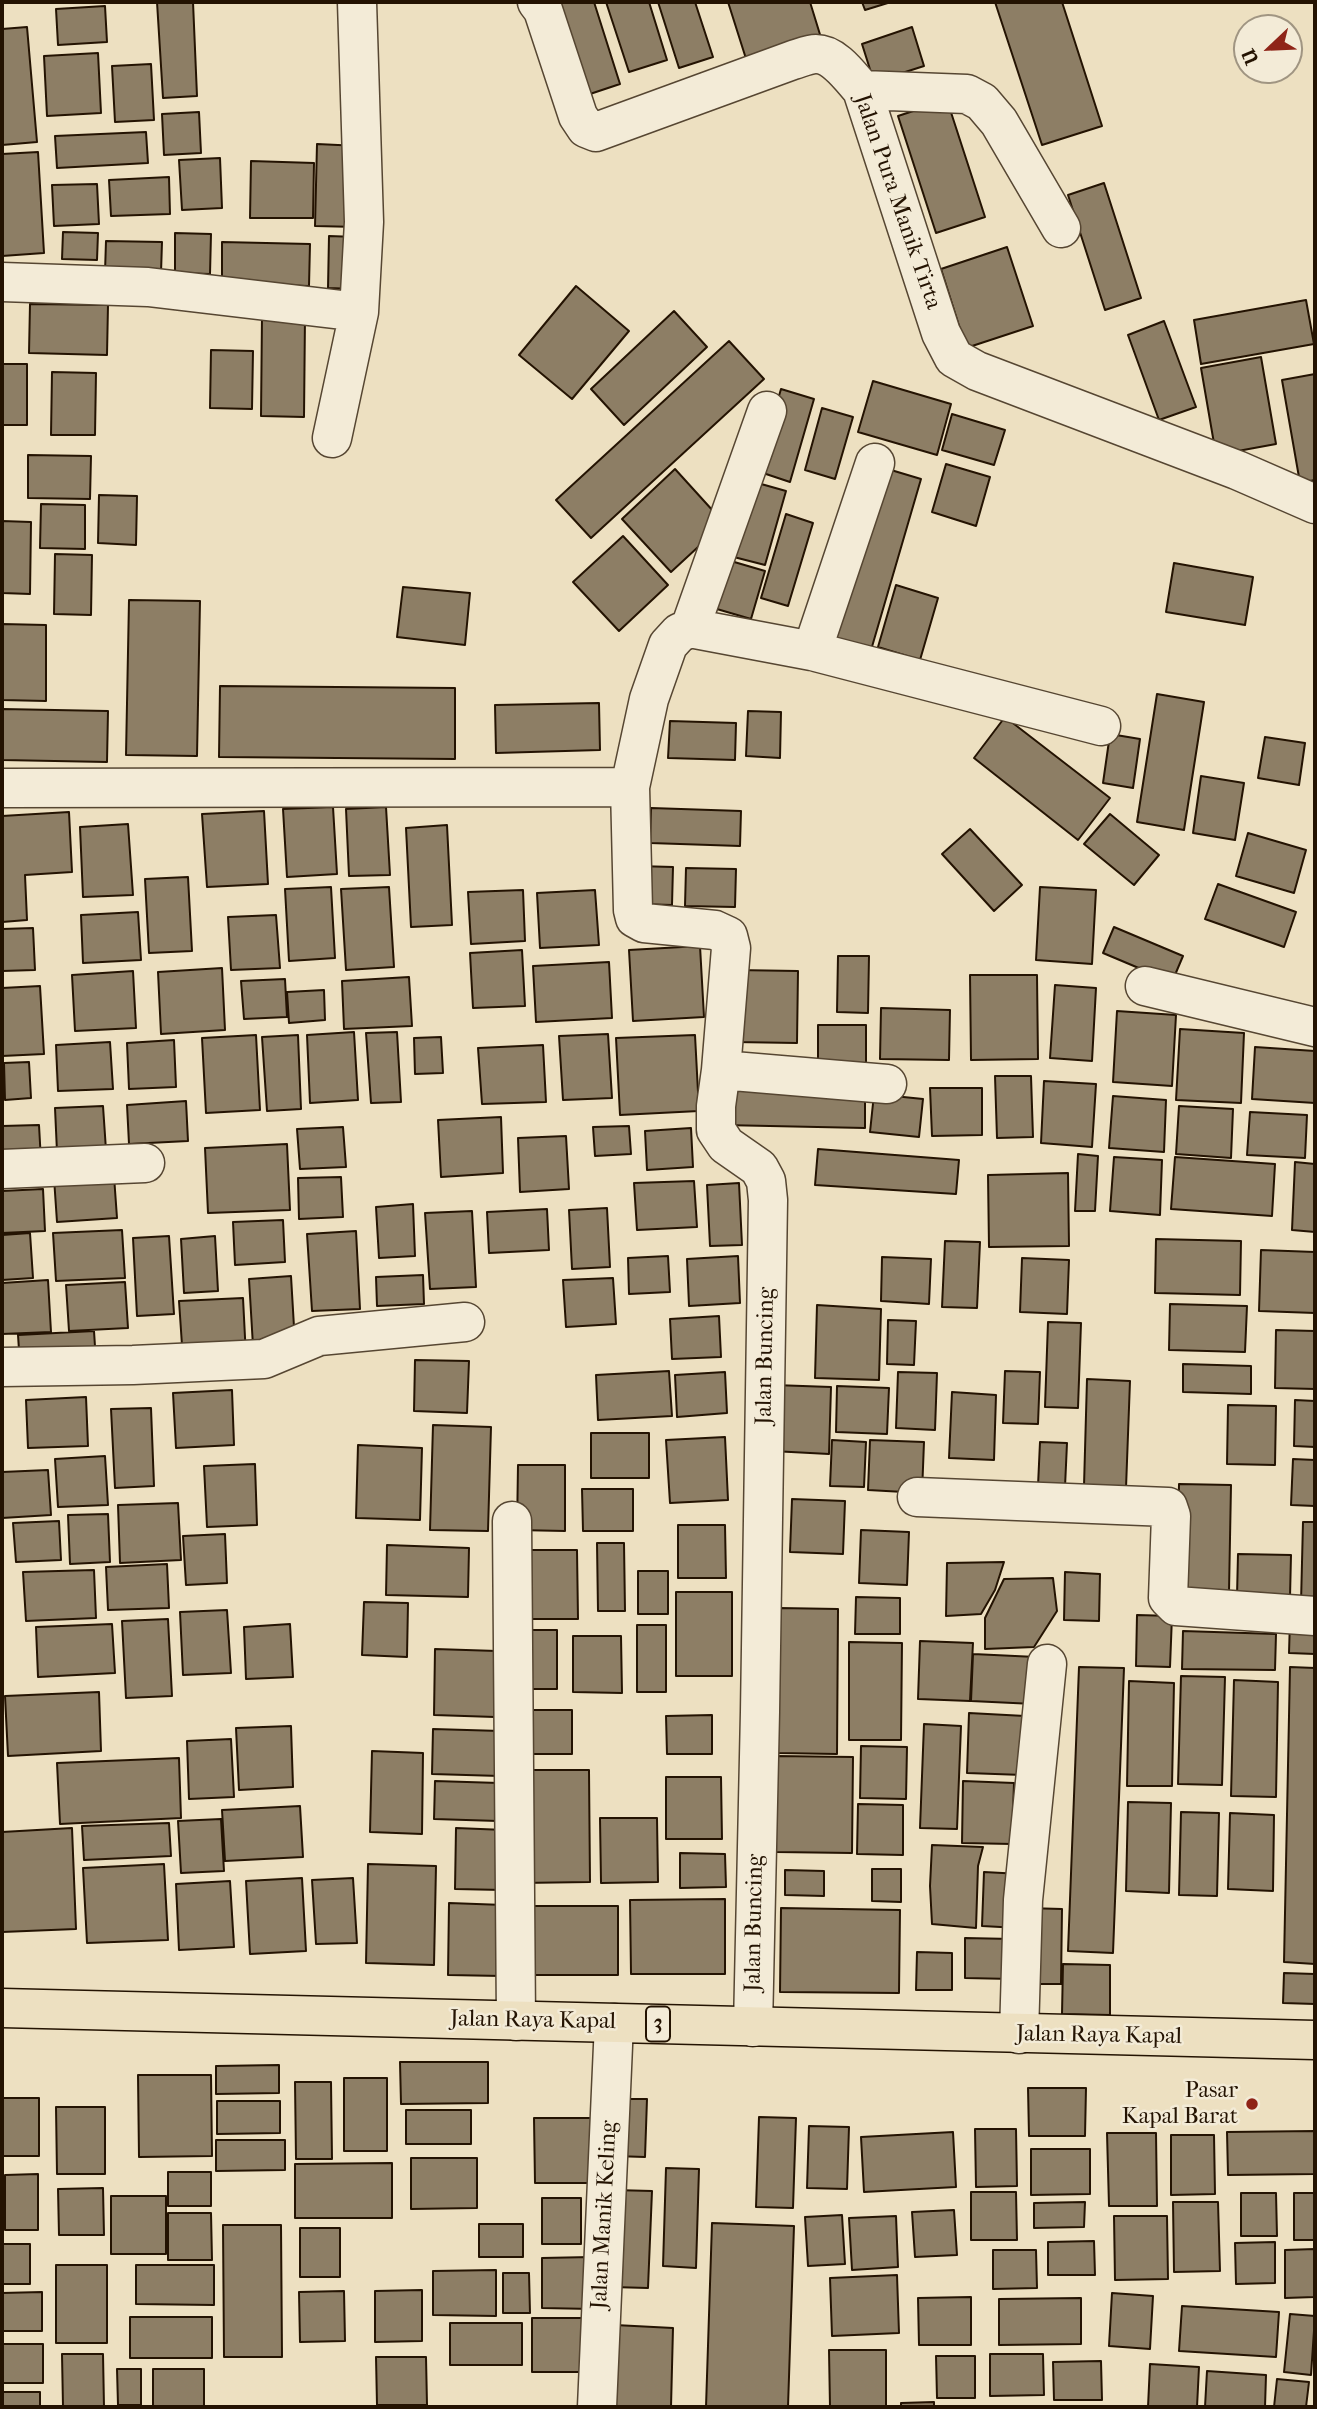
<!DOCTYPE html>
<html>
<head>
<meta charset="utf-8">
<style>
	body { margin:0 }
	#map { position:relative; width:1317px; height:2409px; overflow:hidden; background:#ede0c1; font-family:"IM FELL French Canon",serif }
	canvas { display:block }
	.frame { position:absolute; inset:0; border:4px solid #241302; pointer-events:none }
	.north { position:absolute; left:1233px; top:14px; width:70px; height:70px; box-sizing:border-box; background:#f3ebd7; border:2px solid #a09582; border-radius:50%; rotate:247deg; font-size:19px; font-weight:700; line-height:28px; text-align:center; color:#241302 }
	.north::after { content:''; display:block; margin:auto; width:24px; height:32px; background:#8f2418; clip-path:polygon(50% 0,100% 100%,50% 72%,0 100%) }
</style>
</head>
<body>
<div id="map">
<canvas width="1317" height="2409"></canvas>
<div class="frame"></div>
<div class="north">U</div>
</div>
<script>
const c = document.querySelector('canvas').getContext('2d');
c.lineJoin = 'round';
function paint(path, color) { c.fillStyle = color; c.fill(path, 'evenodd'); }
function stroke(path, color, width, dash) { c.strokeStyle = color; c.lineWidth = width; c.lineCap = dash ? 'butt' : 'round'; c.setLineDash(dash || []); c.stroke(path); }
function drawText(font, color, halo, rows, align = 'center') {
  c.font = font + ' "IM FELL French Canon",serif'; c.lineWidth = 5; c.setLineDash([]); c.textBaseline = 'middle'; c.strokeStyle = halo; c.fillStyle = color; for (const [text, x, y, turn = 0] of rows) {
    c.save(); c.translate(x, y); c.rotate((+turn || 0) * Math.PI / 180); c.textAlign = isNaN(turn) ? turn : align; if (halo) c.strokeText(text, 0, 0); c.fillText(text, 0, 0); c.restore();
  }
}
const building = new Path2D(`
	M157,2H193L197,96L163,98Z
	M546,2H594L620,84L578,98Z
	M606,2H649L667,60L629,72Z
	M658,2H695L713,57L679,68Z
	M728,2H810L822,41L748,65Z
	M862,2H891L865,10Z
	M995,2H1062L1102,126L1042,145Z
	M105,6L107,42L58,45L56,9Z
	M27,27L37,142L2,145V29Z
	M912,27L924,66L874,82L862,44Z
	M98,53L101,113L47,116L44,56Z
	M151,64L154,120L115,122L112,66Z
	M947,100L985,217L936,233L898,116Z
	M199,112L201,153L164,155L162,114Z
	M146,132L148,163L57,168L55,136Z
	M317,144L359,146L358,227L315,226Z
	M38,152L44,253L2,256V154Z
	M220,158L222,208L182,210L179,160Z
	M251,161L314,163L313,218H250Z
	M169,177L170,214L111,216L109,180Z
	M1104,183L1141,298L1105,310L1068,195Z
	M97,184L99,224L54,226L52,185Z
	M63,232L98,233L97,260L62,259Z
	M175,233L211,234L210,274L175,273Z
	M329,236L356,237L355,289L328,288Z
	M106,241L162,242L161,273L105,272Z
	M222,242L310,244L309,286L222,284Z
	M1007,247L1033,326L966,348L941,269Z
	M576,286L629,331L572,399L519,355Z
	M1306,300L1314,344L1201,364L1194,320Z
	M30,304L108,305L107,355L29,353Z
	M674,311L707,347L624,425L591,389Z
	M262,315L305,316L304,417L261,416Z
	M1164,321L1196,407L1159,420L1128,335Z
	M729,341L764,379L591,538L556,500Z
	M211,350L253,351L252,409L210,408Z
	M1261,357L1276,444L1216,455L1201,368Z
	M2,364H27V425H2Z
	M52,372L96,373L95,435H51Z
	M1315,374V480L1300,483L1282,380Z
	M873,381L951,404L937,455L858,432Z
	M781,389L814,399L790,482L757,471Z
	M822,408L853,417L835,479L805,470Z
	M952,414L1005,430L994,465L942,450Z
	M28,455L91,456L90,499L28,498Z
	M946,464L990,477L976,526L932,512Z
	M881,467L921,479L869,657L830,645Z
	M675,469L724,523L671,572L622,519Z
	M747,480L786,491L765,565L726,555Z
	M99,495L137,496L136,545L98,543Z
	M41,504L85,505V549L40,548Z
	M786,514L813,523L788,606L761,598Z
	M2,521L31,522L30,594L2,593Z
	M623,536L668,585L619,631L573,582Z
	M55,554L92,555L91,615L54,614Z
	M724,559L765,571L751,619L710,607Z
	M1174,563L1253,577L1245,625L1166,612Z
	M896,585L938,598L920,660L878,647Z
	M403,587L470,593L465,645L397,637Z
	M129,600L200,601L197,756L126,755Z
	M2,624L46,625V701L2,700Z
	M220,686L455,688V759L219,757Z
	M1157,694L1204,702L1184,830L1137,822Z
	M599,703L600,750L496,753L495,705Z
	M2,709L108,711L107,762L2,760Z
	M748,711L781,712L780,758L746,756Z
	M1005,717L1110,798L1078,840L974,758Z
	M670,721L736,723L735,760L668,758Z
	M1110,734L1140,739L1133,788L1103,783Z
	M1265,737L1305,743L1299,785L1258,778Z
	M1201,776L1244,783L1235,840L1193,833Z
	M333,807L337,874L287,877L283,809Z
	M386,807L390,875L349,876L346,809Z
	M651,808L741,811L740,846L650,843Z
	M264,811L268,884L207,887L202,814Z
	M69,812L72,872L25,875L27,920L2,922V816Z
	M1110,814L1159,855L1134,885L1084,844Z
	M128,824L133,895L83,897L80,827Z
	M447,825L452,925L411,927L406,828Z
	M970,829L1022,885L994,911L942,854Z
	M1248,833L1306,850L1294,893L1236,876Z
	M637,866L673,867L672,905L637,904Z
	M686,868L736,869L735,907L685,906Z
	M188,877L192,951L149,953L145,879Z
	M1218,884L1296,912L1284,947L1205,919Z
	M331,887L335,958L289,961L285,889Z
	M389,887L394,967L346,970L341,889Z
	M1040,887L1096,890L1092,964L1036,960Z
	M523,890L525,941L471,944L468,892Z
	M595,890L599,945L540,948L537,893Z
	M138,912L141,960L83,963L81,915Z
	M276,915L280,968L231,970L228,917Z
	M1114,927L1183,956L1172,982L1103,953Z
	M33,928L35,970L2,971V929Z
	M700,946L704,1017L633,1021L629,950Z
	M522,950L525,1006L473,1008L470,953Z
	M838,956H869L868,1013L837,1012Z
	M609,962L612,1018L536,1022L533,966Z
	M222,968L225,1030L161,1034L158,972Z
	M735,970L798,971L797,1043L734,1042Z
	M133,971L136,1028L75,1031L72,975Z
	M970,975H1037L1038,1059L971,1060Z
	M409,977L412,1026L344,1029L342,981Z
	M285,979L287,1017L244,1019L241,981Z
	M1055,985L1096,988L1092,1061L1050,1058Z
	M40,986L44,1054L2,1056V988Z
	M324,990L325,1020L289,1023L287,992Z
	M881,1008L950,1010L949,1060L880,1059Z
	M1117,1011L1176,1015L1172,1086L1113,1082Z
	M818,1025H866V1070L818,1069Z
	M1180,1029L1244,1033L1241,1103L1176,1100Z
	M354,1032L358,1100L310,1103L307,1035Z
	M397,1032L401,1102L371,1103L366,1033Z
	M608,1034L612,1098L563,1100L559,1036Z
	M256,1035L260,1110L206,1113L202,1038Z
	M298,1035L301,1109L267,1111L262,1037Z
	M695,1035L699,1111L620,1115L616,1038Z
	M441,1037L443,1073L415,1074L414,1038Z
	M174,1040L176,1087L129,1089L127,1043Z
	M110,1042L113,1089L58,1091L56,1045Z
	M543,1045L546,1102L482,1104L478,1048Z
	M1255,1047L1315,1051V1103L1252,1099Z
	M29,1062L31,1098L5,1100L4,1063Z
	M995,1076H1031L1033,1137L997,1138Z
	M1044,1081L1096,1084L1092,1147L1041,1143Z
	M723,1088L865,1091V1128L722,1125Z
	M930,1088H982V1135L932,1136Z
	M874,1094L923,1099L919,1137L870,1132Z
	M1113,1096L1166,1100L1164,1152L1109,1148Z
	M186,1101L188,1141L129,1144L127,1105Z
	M103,1106L106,1150L57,1152L55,1108Z
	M1179,1106L1233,1109L1231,1158L1176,1154Z
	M1250,1112L1307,1115L1305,1158L1247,1155Z
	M501,1117L503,1173L441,1177L438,1120Z
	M39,1125L41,1161L2,1163V1126Z
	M629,1126L631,1154L595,1156L593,1127Z
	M343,1127L346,1167L300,1169L297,1129Z
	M691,1128L693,1167L647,1170L645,1131Z
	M566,1136L569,1189L520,1192L518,1138Z
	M287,1144L290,1210L208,1213L205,1148Z
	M818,1149L959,1160L956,1194L815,1185Z
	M1078,1154L1098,1156L1095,1211H1075Z
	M1114,1157L1162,1160L1160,1215L1110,1211Z
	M1175,1157L1275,1164L1272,1216L1171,1209Z
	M1295,1162L1315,1164V1232L1292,1230Z
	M1068,1173L1069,1246L989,1247L988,1175Z
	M114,1176L117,1218L57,1222L54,1178Z
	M341,1177L343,1217L299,1219L298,1178Z
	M694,1181L697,1227L637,1230L634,1183Z
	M739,1183L742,1245L710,1246L707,1185Z
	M43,1189L45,1231L2,1233V1191Z
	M413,1204L415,1256L379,1258L376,1207Z
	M607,1208L610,1267L572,1269L569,1210Z
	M547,1209L549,1250L489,1253L487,1212Z
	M472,1211L476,1287L430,1289L425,1213Z
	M283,1220L285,1262L235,1265L233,1222Z
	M122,1230L125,1278L56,1281L53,1233Z
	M356,1231L360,1309L312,1311L307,1234Z
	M30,1233L33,1278L2,1280V1235Z
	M169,1236L174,1314L137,1316L133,1238Z
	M215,1236L218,1291L184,1293L181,1239Z
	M1156,1239L1241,1241L1240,1295L1155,1293Z
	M945,1241L980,1242L977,1308L942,1307Z
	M1261,1250L1315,1252V1313L1259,1311Z
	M668,1256L670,1292L629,1294L628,1258Z
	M738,1256L740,1303L689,1306L687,1259Z
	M882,1257L931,1259L929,1304L881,1301Z
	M1022,1258L1069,1260L1067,1314L1020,1312Z
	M423,1275L424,1304L377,1306L376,1277Z
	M291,1276L295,1344L253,1346L249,1279Z
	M613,1278L616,1324L566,1327L563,1280Z
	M48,1280L51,1332L2,1334V1283Z
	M125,1282L128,1328L69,1331L66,1285Z
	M243,1298L246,1357L183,1360L179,1301Z
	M1170,1304L1247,1306L1245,1352L1169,1350Z
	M817,1305L881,1309L879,1380L815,1378Z
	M719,1316L721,1357L672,1359L670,1319Z
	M888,1320L916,1321L914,1365L887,1364Z
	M1048,1322L1081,1323L1078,1408L1045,1407Z
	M1276,1330L1315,1331V1389L1275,1388Z
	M94,1331L96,1362L20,1365L18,1335Z
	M415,1360L469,1361L467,1413L414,1411Z
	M1183,1364L1251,1366V1394L1183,1392Z
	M669,1371L672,1416L598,1420L596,1375Z
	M1005,1371L1040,1372L1038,1424L1003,1423Z
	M725,1372L727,1413L677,1417L675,1375Z
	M898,1372L937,1373L935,1430L896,1428Z
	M1087,1379L1130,1381L1126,1488L1084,1486Z
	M774,1385L831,1387L829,1454L772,1451Z
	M837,1386L889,1388L887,1434L836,1432Z
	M232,1390L234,1445L176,1448L173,1393Z
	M952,1392L996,1395L994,1460L949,1458Z
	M86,1397L88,1446L28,1448L26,1400Z
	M1295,1400L1315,1401V1447L1294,1446Z
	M1228,1405L1276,1406L1275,1465L1227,1464Z
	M151,1408L154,1486L115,1488L111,1409Z
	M433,1425L491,1427L488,1531L430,1530Z
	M591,1433H649V1478H591Z
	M725,1437L728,1500L670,1503L666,1440Z
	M832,1440L866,1442L864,1487L830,1486Z
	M870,1440L924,1442L922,1493L868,1490Z
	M1040,1442L1067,1443L1065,1487L1038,1486Z
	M358,1445L422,1448L420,1520L356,1518Z
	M105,1456L108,1505L58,1507L55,1459Z
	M1293,1459L1315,1460V1506L1291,1505Z
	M255,1464L257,1525L207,1527L204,1466Z
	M518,1465H565V1531L517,1530Z
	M48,1470L51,1515L2,1518V1472Z
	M1179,1484L1231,1485L1229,1592L1177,1591Z
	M582,1489H633V1531H583Z
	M792,1499L845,1501L843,1554L790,1552Z
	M178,1503L181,1560L120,1563L118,1505Z
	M108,1514L110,1562L70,1564L68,1515Z
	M59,1521L61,1560L16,1562L13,1523Z
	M1303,1522H1315V1603H1301Z
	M678,1525H725L726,1578H678Z
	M861,1530L909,1532L907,1585L859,1583Z
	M225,1534L227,1583L186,1585L183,1536Z
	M597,1543H624L625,1611H598Z
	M387,1545L469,1548L468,1597L386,1595Z
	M519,1550H577L578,1619H519Z
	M1238,1554L1291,1555L1290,1597L1237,1596Z
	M1004,1562L995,1590L981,1614L946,1616L947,1563Z
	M167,1564L169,1608L108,1610L106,1567Z
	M94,1570L96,1618L26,1621L23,1572Z
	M638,1571H668V1614H638Z
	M1065,1572L1100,1574L1099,1621L1064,1620Z
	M1053,1578L1057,1611L1034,1647L985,1649V1618L1004,1579Z
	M676,1592H732V1676H676Z
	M856,1597L900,1598V1634H855Z
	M364,1602L408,1603L407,1657L362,1655Z
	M779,1608L838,1609L837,1754L777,1753Z
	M227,1610L231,1673L183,1675L180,1612Z
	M1137,1615L1172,1616L1170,1667L1136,1666Z
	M168,1619L172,1696L126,1698L122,1621Z
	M1290,1620L1315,1621V1654L1289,1653Z
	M112,1624L115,1673L38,1677L36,1627Z
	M290,1624L293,1677L246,1679L244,1627Z
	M637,1625H666V1692H637Z
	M522,1630H557V1689H522Z
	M1183,1631L1276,1634L1275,1670L1182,1669Z
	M573,1636H621L622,1693L573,1692Z
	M920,1641L973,1643L970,1701L918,1699Z
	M849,1642L902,1643L901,1740H849Z
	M435,1649L497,1651L495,1717L434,1715Z
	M973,1654L1036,1657L1034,1704L971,1701Z
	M1079,1667L1124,1668L1113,1953L1068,1951Z
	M1290,1667L1315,1668V1964L1284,1962Z
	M1181,1676L1225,1677L1222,1785L1178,1784Z
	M1234,1680L1278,1682L1276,1797L1231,1796Z
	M1129,1681L1174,1683L1172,1786H1127Z
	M99,1692L101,1751L8,1756L5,1696Z
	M525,1710H572V1754H526Z
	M969,1713L1025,1716L1023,1775L967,1773Z
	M712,1715V1754H667L666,1716Z
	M924,1724L961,1726L957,1829L920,1828Z
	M291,1726L293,1787L239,1790L236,1728Z
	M433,1729L501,1731L500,1776L432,1774Z
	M231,1739L234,1797L189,1799L187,1741Z
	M861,1746L907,1747L906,1799L860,1798Z
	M372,1751L423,1753L422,1834L370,1832Z
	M776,1756L853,1757L852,1853L776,1852Z
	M179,1758L181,1818L60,1824L57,1763Z
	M519,1770H589L590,1882L520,1883Z
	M666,1777H721L722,1839H666Z
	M435,1781L499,1783L498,1821L434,1819Z
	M963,1781L1014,1783L1012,1844L962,1843Z
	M1128,1802L1171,1803L1169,1893L1126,1891Z
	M858,1804L903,1805V1855L857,1854Z
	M300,1806L303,1857L225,1861L222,1810Z
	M1181,1812L1219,1813L1217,1896L1179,1895Z
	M1230,1813L1274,1815L1273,1891L1228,1889Z
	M600,1818H657L658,1882L601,1883Z
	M221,1819L224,1871L181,1873L178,1821Z
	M169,1823L171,1856L84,1860L82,1826Z
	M72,1828L76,1929L2,1932V1832Z
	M456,1828L505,1830L503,1890L455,1889Z
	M932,1845L983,1847L978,1866L976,1928L932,1924L930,1886Z
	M680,1853L725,1854L726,1887L680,1888Z
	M164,1864L168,1940L87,1943L83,1868Z
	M368,1864L436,1866L434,1965L366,1963Z
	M872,1869H901V1902L872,1901Z
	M785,1870L824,1871V1896L785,1895Z
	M984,1872L1021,1874L1019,1928L982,1926Z
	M302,1878L306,1951L250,1954L246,1881Z
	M353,1878L357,1943L316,1944L312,1880Z
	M230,1881L234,1947L179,1950L176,1884Z
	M725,1899V1974H631L630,1900Z
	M449,1903L504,1905L502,1976L448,1975Z
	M522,1906H618V1975H523Z
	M781,1908L900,1910L899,1993L780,1992Z
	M1026,1908L1062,1909L1061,1984H1025Z
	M965,1938L1012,1939V1979L965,1978Z
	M917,1952L952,1953V1990H916Z
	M1063,1964L1110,1965V2015L1062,2014Z
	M1284,1973L1315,1974V2004L1283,2003Z
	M400,2062H488V2103L401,2104Z
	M279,2065V2093L216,2094V2066Z
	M138,2075H211L212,2156L139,2157Z
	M344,2078H387V2151H344Z
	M295,2082H331L332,2159H296Z
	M1028,2088H1086L1085,2136H1029Z
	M2,2098H39V2156H2Z
	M616,2099H647L645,2157L614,2156Z
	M217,2101H280V2133L217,2134Z
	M56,2107H105V2174H57Z
	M406,2110H471V2144H406Z
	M759,2117L796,2118L793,2208L756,2207Z
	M534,2118H596V2183H535Z
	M809,2126L849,2127L847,2189L807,2188Z
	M975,2129H1016L1017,2186L976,2187Z
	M1315,2131V2174L1228,2175L1227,2132Z
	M953,2132L956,2187L864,2192L861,2137Z
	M1107,2133H1156L1157,2206H1109Z
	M1171,2135H1214L1215,2194L1171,2195Z
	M216,2140H285V2170L216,2171Z
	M1031,2149H1090V2194L1031,2195Z
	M411,2158H477V2208L411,2209Z
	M392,2163V2218H295V2164Z
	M666,2168L699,2169L696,2268L663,2266Z
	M168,2172H211V2206H168Z
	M38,2174V2230H5V2175Z
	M103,2188L104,2235H59L58,2189Z
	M614,2190L652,2191L648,2288L612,2287Z
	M971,2192H1016L1017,2240H971Z
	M1241,2193H1276L1277,2236H1241Z
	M1294,2193H1315V2240H1294Z
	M111,2196H166V2254H111Z
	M542,2198H581V2244H542Z
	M1085,2202L1084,2227L1034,2228V2203Z
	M1173,2202H1218L1220,2271L1174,2272Z
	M954,2210L957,2255L915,2257L912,2212Z
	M168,2213H211L212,2260H168Z
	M842,2215L845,2264L808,2266L805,2217Z
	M896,2216L898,2267L852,2270L849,2218Z
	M1114,2216H1167L1168,2279L1115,2280Z
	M712,2223L794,2226L788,2407H706Z
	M479,2224H523V2257H479Z
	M223,2225H281L282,2357H224Z
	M300,2228H340V2277H300Z
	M1094,2241L1095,2275H1048V2242Z
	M1275,2242V2283L1236,2284L1235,2243Z
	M2,2244H30V2284H2Z
	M1315,2249V2297L1285,2298V2250Z
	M993,2250H1036L1037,2288L993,2289Z
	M591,2257L592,2309L542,2308V2258Z
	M56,2265H107V2343H56Z
	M136,2265H214V2305L136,2304Z
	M496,2270V2316L433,2315V2271Z
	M503,2273H529L530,2313H503Z
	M897,2275L899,2333L832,2336L830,2278Z
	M422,2290V2341L375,2342V2291Z
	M344,2291L345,2341L300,2342L299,2292Z
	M42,2292V2331H2V2293Z
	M1112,2293L1153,2296L1150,2349L1109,2346Z
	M971,2297V2345H919L918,2298Z
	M1081,2298V2344L999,2345V2299Z
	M1182,2306L1279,2312L1276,2357L1179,2351Z
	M1290,2314L1315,2316L1311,2375L1284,2372Z
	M130,2317H212V2358H130Z
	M532,2318H584L585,2372H532Z
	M450,2323H522V2365H450Z
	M615,2325L673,2328L671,2407H612Z
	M2,2344H43V2383H2Z
	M829,2350H886V2407H830Z
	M62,2354H103L104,2407H63Z
	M990,2354H1043L1044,2395L990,2396Z
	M936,2356H975V2398H937Z
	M376,2357H426L427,2405H377Z
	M1101,2361L1102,2400H1054L1053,2362Z
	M1150,2364L1199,2367L1197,2407H1148Z
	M117,2369H141V2405H118Z
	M153,2369H204V2407H153Z
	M1207,2371L1266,2375L1265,2407H1205Z
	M1277,2379L1309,2382L1306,2407H1274Z
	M2,2392H40V2407H2Z
	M934,2402V2407H901V2403Z`);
paint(building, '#8d7e65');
stroke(building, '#241302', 2);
const minor = new Path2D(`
	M537,2L543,10L578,116L586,128L596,132L793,60C800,58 809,54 816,54C835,54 851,78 862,90L941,333L954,358L977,371L1237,470L1315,504
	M862,90L967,94L982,102L999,122L1061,228
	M2,282L148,287L359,312
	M332,438L359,312L364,222L357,2
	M690,628L767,411
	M812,651L875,463
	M2,788L630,787
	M1145,986L1315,1027
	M721,1070L887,1084
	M2,1169L145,1163
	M2,1367L133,1365L264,1359L319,1336L465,1322
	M917,1497L1168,1507L1171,1516L1168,1598L1176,1606L1315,1616
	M512,1521L516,2021
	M753,2027L760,1712L768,1200L766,1181L759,1168L726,1145L716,1130V1106L721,1070L731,948L728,936L715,930L644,923L635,918L633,910L630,787L649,699L668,645L679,633L690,628L812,651L1101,726
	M1019,2034L1023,1900L1047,1664
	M597,2407L614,2023`);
const trunk = new Path2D(`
	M2,2008L1315,2040`);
stroke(minor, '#564632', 41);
stroke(trunk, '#241302', 41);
stroke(minor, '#f3ebd7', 38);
stroke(trunk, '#ede0c1', 38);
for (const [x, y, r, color] of [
	[1252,2104,7,"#8f2418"]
]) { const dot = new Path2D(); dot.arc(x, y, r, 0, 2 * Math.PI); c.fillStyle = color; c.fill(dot); stroke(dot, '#f3ebd7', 2.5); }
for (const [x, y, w] of [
	[658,2024,24]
]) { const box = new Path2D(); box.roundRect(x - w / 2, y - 17.5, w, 35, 5); c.fillStyle = '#f3ebd7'; c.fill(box); stroke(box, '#241302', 2); }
drawText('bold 21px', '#241302', null, [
	["3",658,2024]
]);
drawText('23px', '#241302', '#f3ebd7', [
	["Jalan Pura Manik Tirta",897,202,71],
	["Jalan Buncing",766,1356,-89],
	["Jalan Buncing",755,1923,-89],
	["Jalan Raya Kapal",533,2021,1],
	["Jalan Raya Kapal",1099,2036,1],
	["Jalan Manik Keling",605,2215,-87]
]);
drawText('23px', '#241302', '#f3ebd7', [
	["Pasar",1238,2091],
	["Kapal Barat",1238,2117]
], 'right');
</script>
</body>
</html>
